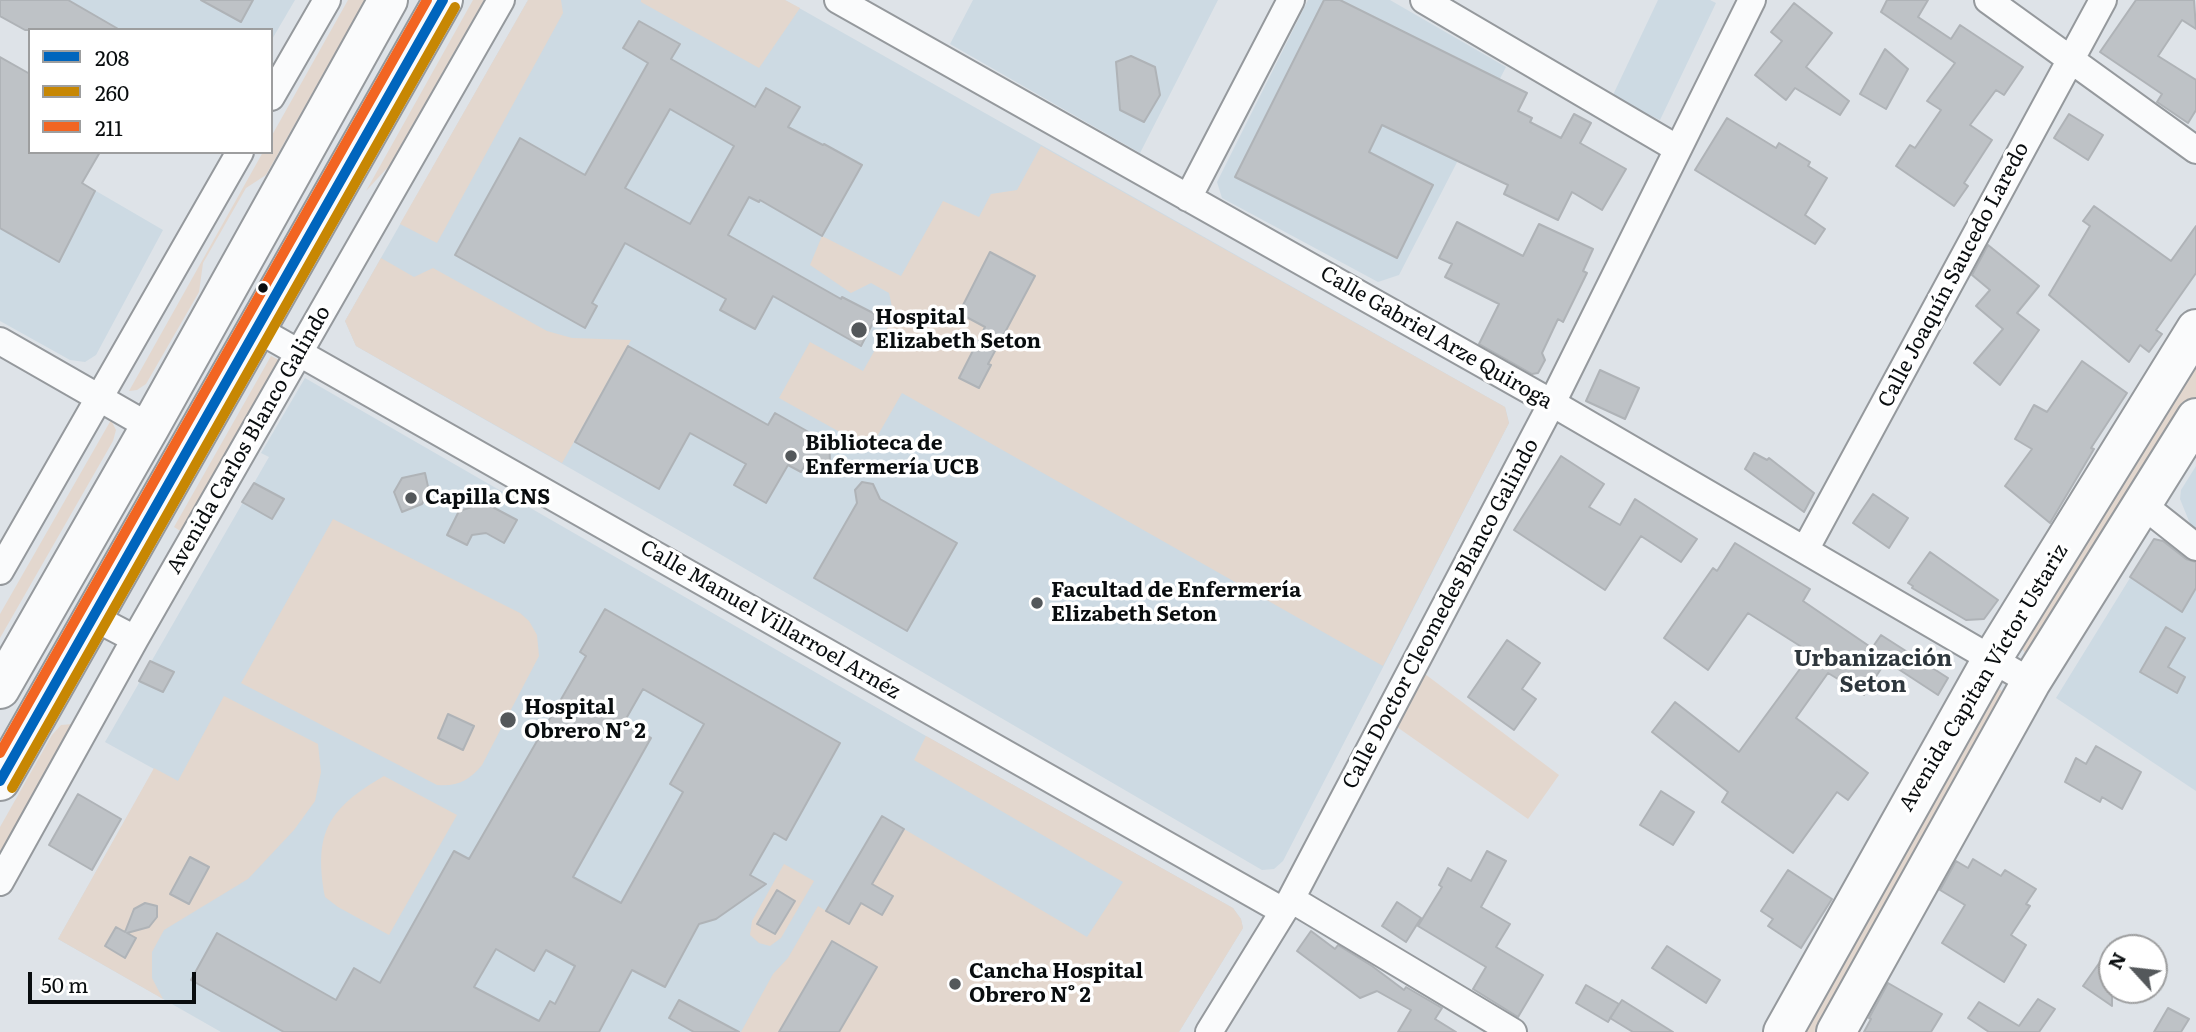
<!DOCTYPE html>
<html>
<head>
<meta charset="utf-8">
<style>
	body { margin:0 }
	#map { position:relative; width:2196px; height:1032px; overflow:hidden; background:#dee3e8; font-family:Literata,serif }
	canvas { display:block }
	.legend { position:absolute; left:28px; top:28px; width:245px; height:126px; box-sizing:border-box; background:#fff; border:2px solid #9d9e9f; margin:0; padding:9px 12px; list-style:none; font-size:21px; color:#090d0f }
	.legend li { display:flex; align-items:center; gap:14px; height:35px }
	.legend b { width:35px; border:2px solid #9d9e9f }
	.north { position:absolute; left:2098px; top:934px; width:70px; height:70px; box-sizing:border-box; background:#fff; border:2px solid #9d9e9f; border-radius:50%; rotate:297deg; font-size:19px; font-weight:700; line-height:28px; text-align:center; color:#090d0f }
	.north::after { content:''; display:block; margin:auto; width:24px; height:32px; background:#54585b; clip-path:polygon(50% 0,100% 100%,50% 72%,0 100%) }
	.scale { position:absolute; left:28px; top:972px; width:168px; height:32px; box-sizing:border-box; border:4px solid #090d0f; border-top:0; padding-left:9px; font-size:21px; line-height:24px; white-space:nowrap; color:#090d0f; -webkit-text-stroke:5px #fff; paint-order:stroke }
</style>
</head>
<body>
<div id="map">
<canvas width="2196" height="1032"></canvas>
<ul class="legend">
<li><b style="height:9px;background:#0065bd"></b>208</li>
<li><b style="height:9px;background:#c78703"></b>260</li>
<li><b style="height:9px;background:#f26522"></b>211</li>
</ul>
<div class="north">N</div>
<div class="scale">50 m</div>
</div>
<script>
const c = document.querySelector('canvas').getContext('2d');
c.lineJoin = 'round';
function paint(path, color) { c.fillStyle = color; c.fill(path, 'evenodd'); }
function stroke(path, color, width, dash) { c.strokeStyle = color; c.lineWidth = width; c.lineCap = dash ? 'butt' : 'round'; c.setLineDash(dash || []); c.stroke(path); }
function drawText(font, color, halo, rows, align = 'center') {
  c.font = font + ' Literata,serif'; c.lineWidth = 7; c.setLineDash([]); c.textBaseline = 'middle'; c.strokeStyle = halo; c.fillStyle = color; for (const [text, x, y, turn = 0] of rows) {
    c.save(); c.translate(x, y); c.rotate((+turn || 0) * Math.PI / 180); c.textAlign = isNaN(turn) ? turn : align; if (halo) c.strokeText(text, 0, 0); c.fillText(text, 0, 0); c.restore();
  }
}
paint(new Path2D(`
	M68,0H295L271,41V30H120Z
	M528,0H785L1505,407L1509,423L1283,861L1274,869L1262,870L694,539L356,346L345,321Z
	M973,0H1218L1140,153L950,44Z
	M1308,0H1390L1506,67L1399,275L1378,282L1222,198L1217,182Z
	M1658,0H1710L1716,3L1660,120L1612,97Z
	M0,135L163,230L96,355L85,362L70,360L0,321Z
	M305,378L926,736L1233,908L1241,919L1243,928L1179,1032H221L58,939L154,769L105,742L269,457L261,453Z
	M2196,466V530L2191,526L2180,499L2181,490Z
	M2154,539L2172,544L2196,562V791L2056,698Z`), '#cddae3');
paint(new Path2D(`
	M348,0H365L266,175L246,188L203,263L199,292L146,384L137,390L129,391L263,152H271V137Z
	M473,0H484L389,166L366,191Z
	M528,0H561L563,13L437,243L400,224Z
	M641,0H785L800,8L759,68L641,2Z
	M1041,146L1505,407L1509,423L1383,666L902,393L870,449L779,398L810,342L863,371L894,316L889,293L871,283L851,293L810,265L822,236L901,276L943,201L979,217L991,194L1017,190Z
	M381,258L414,277L433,268L547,331L572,338L631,340L562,463L356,346L345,321Z
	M2196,353V397L2039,650L2032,653H2025L2020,645Z
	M271,356L279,360L182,532L174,527Z
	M111,420L116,430L113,441L0,638V614Z
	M333,519L520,613L529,621L537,635L539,656L482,765C470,780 457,787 437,785L241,683Z
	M1425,674L1559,775L1528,819L1397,727Z
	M1994,687L2001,690L2006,697L1822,1032H1800Z
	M224,696L318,744L321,772L315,801L294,830L248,879L164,930L152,952V978L163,999L58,939L154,768L178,781Z
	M73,724L0,852V827L52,735L61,725Z
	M926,736L1233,908L1241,919L1243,928L1179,1032H741L773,974L788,958L818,906L848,924L861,903L882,915L893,896L872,884L904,829L1087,937L1123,882L914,760Z
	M384,776L457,815L389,935L338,907L325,897C313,832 329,808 384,776Z
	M784,864L814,881L781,938L770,946L759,943L750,935L752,921Z`), '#e3d7ce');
const building = new Path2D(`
	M0,0H68L120,30H25L0,16Z
	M201,0H253L241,22Z
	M1324,0H1340L1527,93L1518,111L1532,118L1530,122L1561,138L1574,114L1591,123L1580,143L1626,169L1602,210L1572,192L1558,220L1504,194L1508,185L1382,125L1369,152L1433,185L1397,258L1235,177Z
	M1887,0H1928L1918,17L1951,39L1960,25L2023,67L2004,95L1996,90L1970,125L1992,140L1964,183L1968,186L1954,206L1896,166L1910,145L1915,148L1941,110L1927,101L1955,63L1881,12Z
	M2136,0H2194L2196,29L2182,20L2158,56L2196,80V110L2188,123L2157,102L2162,94L2100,52Z
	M1794,3L1832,33L1806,67L1849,101L1840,115L1795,88L1786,100L1755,75L1782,41L1771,32Z
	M639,21L680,44L671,59L755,107L766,88L800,107L788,127L823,145L824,144L862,165L822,236L760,200L759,202L749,197L728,235L841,299L842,297L877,315L861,346L773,296L755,329L720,310L726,299L625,243L592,303L597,306L585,328L455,255L520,138L585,175L648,63L623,48ZM670,109L734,146L690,224L625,188Z
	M1885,49L1908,69L1886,109L1860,94Z
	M1131,56L1155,67L1160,95L1144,122L1120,110L1116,62Z
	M0,57L30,74V152H100L82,183L95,191L59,262L0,228Z
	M2069,114L2103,135L2088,160L2054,138Z
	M1727,118L1776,148L1779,143L1810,162L1808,166L1827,178L1805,215L1825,229L1815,244L1695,170Z
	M2094,206L2171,261L2196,226V273L2156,330L2162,334L2149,352L2140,345L2129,362L2049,295L2090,226L2083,221Z
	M1457,222L1523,256L1539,224L1593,249L1583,271L1587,273L1563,322L1558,319L1542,353L1545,360L1538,373L1532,374L1479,344L1499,304L1445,277L1452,264L1439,258Z
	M1988,245L2039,286L2017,313L2039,330L2000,385L1974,363L2003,329L1976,306L1990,290L1972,275Z
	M990,252L1035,276L988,364L991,365L979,388L959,378L985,327L959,313Z
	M628,346L768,425L775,413L814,435L829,434L830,463L805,465L801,472L788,465L766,503L734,485L746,464L690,433L659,489L575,442Z
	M2082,361L2127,393L2091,448L2094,449L2050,523L2005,486L2032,449L2015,439L2034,405L2047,412Z
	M1600,370L1639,388L1625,419L1586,401Z
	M1754,453L1767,460L1769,458L1814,493L1804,512L1745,469Z
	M1561,456L1604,484L1589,507L1620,525L1635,499L1697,539L1681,562L1641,536L1605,590L1514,530Z
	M425,473L429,491L422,504L402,512L394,492L402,478Z
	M862,482L873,484L880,499L957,543L907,631L814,578L857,503L855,490Z
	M254,483L284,499L272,519L242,502Z
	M1873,494L1908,518L1889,548L1853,523Z
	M485,503L517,520L504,543L486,533L472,535L467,545L447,535L459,511Z
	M2154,539L2163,541L2186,559L2196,562V588L2182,612L2130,577Z
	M1735,543L1810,589L1803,601L1872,648L1881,635L1948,678L1938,695L1886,661L1864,695L1828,673L1796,718L1868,773L1848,800L1837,792L1793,853L1722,802L1728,792L1652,732L1675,702L1739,752L1808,658L1804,656L1808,651L1748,613L1708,670L1664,638L1713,568L1717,571Z
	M1930,552L1998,600L1984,619L1966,620L1912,588L1913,586L1908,583Z
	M605,609L840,743L786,840L774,833L750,875L766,884L716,919L699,924L665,987L632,970L599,1032H284L191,980L217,933L336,1000L354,968L380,983L454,851L469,859L586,656L580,652ZM643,689L704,724L670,784L683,792L621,903L573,877L651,738L623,724ZM496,949L534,971L546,950L575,966L555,1004L550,1001L539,1021L474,987Z
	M2166,627L2185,638L2168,667L2185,677L2177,693L2140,672Z
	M1507,640L1540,663L1522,689L1536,699L1514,730L1468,697Z
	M150,661L174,672L163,692L139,681Z
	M448,714L474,726L463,750L438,738Z
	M2096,746L2141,772L2122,809L2102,797L2100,802L2065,782L2076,758L2086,764Z
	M1661,791L1694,812L1673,845L1640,825Z
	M78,794L121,819L92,870L49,845Z
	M882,816L904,829L872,884L893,896L882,915L861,903L849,924L826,911Z
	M1487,851L1506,861L1481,907L1510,924L1496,947L1543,975L1518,1017L1473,989L1486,967L1418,926L1442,887L1439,885L1448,868L1471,881Z
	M190,857L209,867L189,904L170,894Z
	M1973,859L2001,876L2005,870L2036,889L2026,904L2030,906L2011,935L2026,945L2004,982L1942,943L1965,905L1940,890L1956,861L1968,868Z
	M1788,870L1832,899L1801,948L1768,926L1773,919L1761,911Z
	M777,890L795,901L775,934L757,924Z
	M1397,902L1421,918L1406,942L1382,926Z
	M145,903L157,906V917L149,927L127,933L136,938L125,958L105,946L116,927L125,932L134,909Z
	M1311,931L1335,949L1338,945L1372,966L1404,990L1406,987L1442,1008L1435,1019L1456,1032H1398L1411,1010L1377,991L1360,998L1297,951Z
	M832,941L877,967L839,1032H779Z
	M2112,945V1006L2083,986Z
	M1667,946L1720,980L1706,1003L1652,968Z
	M1888,983L1942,1014L1931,1032H1864L1871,1019L1869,1018Z
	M1586,985L1619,1004L1608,1022L1576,1003Z
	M2038,999L2055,1009L2039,1032H1989L1968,1018L1979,1002L2019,1026Z
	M679,1000L739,1032H694L669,1018Z
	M1622,1000L1673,1032H1633L1610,1018Z
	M2168,1008L2189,1019L2181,1032H2154Z`);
paint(building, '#bec2c6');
stroke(building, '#afb3b7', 2);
const minor = new Path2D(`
	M838,0L1552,403L2031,682
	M1424,0L1678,149
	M1988,0L2196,150
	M271,97L327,0
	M1188,198L1291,0
	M257,329L1283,911
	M0,341L150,427
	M2143,505L2196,547
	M1805,550L2103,0
	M0,571L240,152
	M93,617L135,639
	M0,882L135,639L501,0
	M1291,899L1513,1032
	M1209,1032L1291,899L1312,859L1552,403L1752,0`);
const primary = new Path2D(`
	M1783,1032L1992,659L2196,329
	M1836,1032L2031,682L2196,418`);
const trunk = new Path2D(`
	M0,689L150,427L388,0
	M0,781L443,0`);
stroke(minor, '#95999d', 30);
stroke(primary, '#95999d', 42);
stroke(trunk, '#95999d', 42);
stroke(minor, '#fafbfc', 26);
stroke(primary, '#fafbfc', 38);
stroke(trunk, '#fafbfc', 38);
stroke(new Path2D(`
	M0,781L443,0`), '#0065bd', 10);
stroke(new Path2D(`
	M12,788L455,7`), '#c78703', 10);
stroke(new Path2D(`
	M0,753L427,0`), '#f26522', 10);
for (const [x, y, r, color] of [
	[263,288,6,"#090d0f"],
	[859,330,9,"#54585b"],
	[791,456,7,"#54585b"],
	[411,498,7,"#54585b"],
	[1037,603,7,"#54585b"],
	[508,720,9,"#54585b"],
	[955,984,7,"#54585b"]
]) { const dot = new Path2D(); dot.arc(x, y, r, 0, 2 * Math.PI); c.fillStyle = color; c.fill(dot); stroke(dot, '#fff', 2.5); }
drawText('21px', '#090d0f', '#fff', [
	["Calle Joaquín Saucedo Laredo",1954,275,-62],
	["Calle Gabriel Arze Quiroga",1436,338,30],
	["Avenida Carlos Blanco Galindo",249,440,-60],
	["Calle Doctor Cleomedes Blanco Galindo",1441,614,-62],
	["Calle Manuel Villarroel Arnéz",770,620,30],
	["Avenida Capitan Víctor Ustariz",1984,678,-59]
]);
drawText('bold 21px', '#090d0f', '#fff', [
	["Hospital",875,318],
	["Elizabeth Seton",875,342],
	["Biblioteca de",805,444],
	["Enfermería UCB",805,468],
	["Capilla CNS",425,498],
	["Facultad de Enfermería",1051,591],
	["Elizabeth Seton",1051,615],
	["Hospital",524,708],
	["Obrero N° 2",524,732],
	["Cancha Hospital",969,972],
	["Obrero N° 2",969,996]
], 'left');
drawText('bold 23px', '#2e373d', '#fff', [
	["Urbanización",1873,659],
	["Seton",1873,685]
]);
</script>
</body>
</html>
